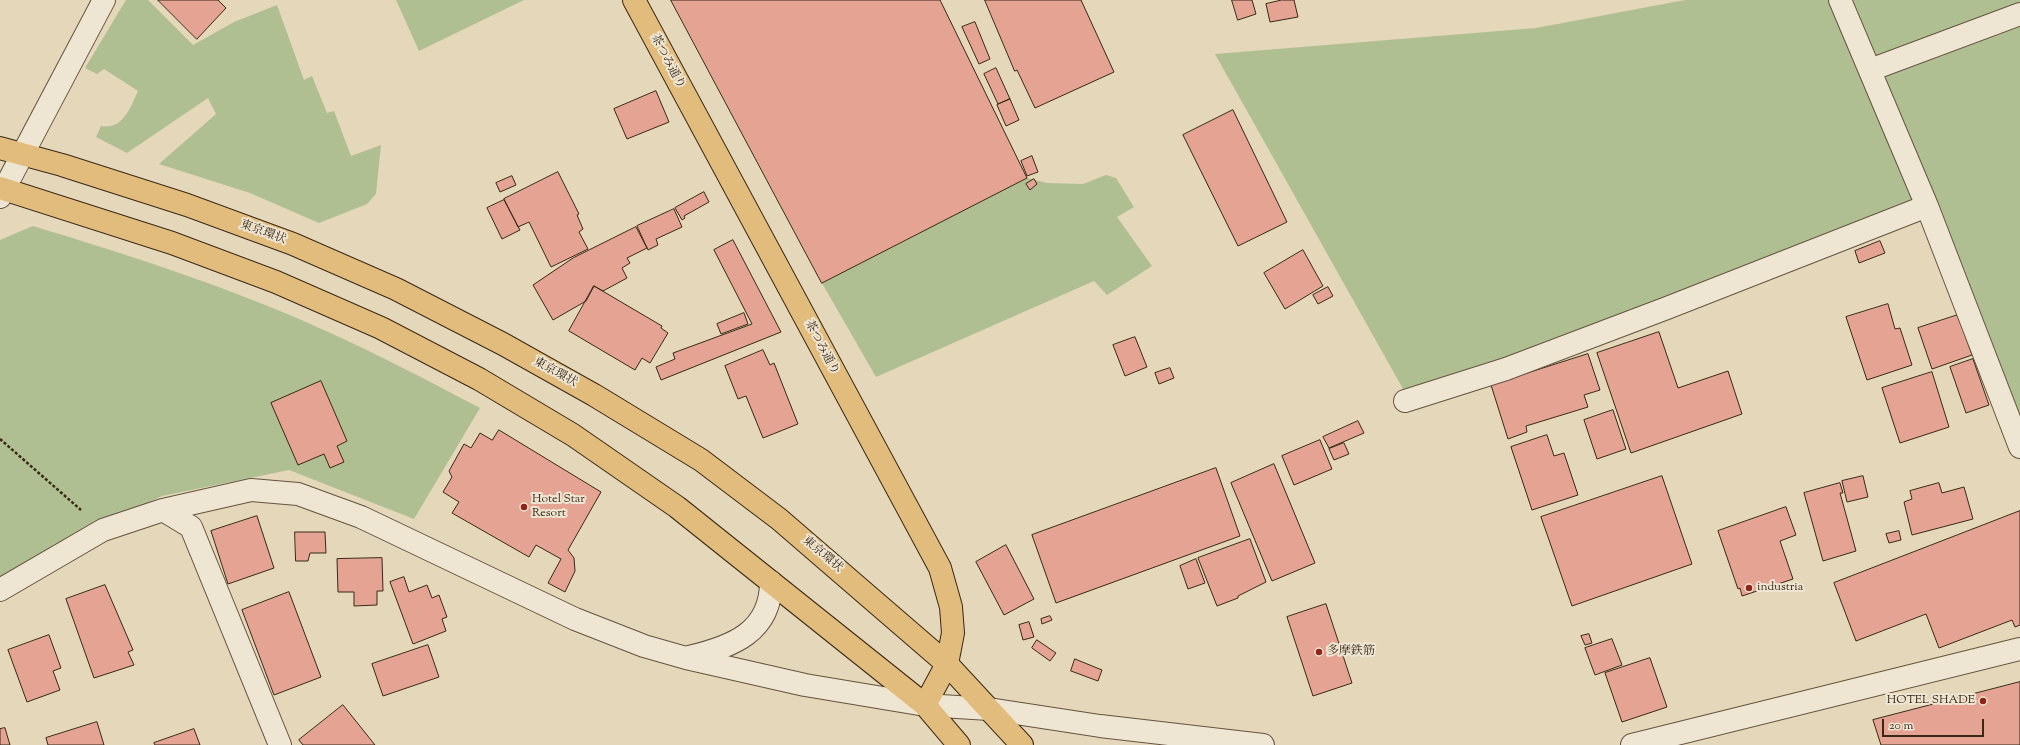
<!DOCTYPE html>
<html>
<head>
<meta charset="utf-8">
<style>
	body { margin:0 }
	#map { position:relative; width:2020px; height:745px; overflow:hidden; background:#e5d7b9; font-family:"Sorts Mill Goudy",serif }
	canvas { display:block }
	.scale { position:absolute; left:1882px; top:719px; width:102px; height:18px; box-sizing:border-box; border:2px solid #392816; border-top:0; padding-left:5px; font-size:12px; line-height:14px; white-space:nowrap; color:#392816; -webkit-text-stroke:3px #eee5d2; paint-order:stroke }
</style>
</head>
<body>
<div id="map">
<canvas width="2020" height="745"></canvas>
<div class="scale">20 m</div>
</div>
<script>
const c = document.querySelector('canvas').getContext('2d');
c.lineJoin = 'round';
function paint(path, color) { c.fillStyle = color; c.fill(path, 'evenodd'); }
function stroke(path, color, width, dash) { c.strokeStyle = color; c.lineWidth = width; c.lineCap = dash ? 'butt' : 'round'; c.setLineDash(dash || []); c.stroke(path); }
function drawText(font, color, halo, rows, align = 'center') {
  c.font = font + ' "Sorts Mill Goudy","Noto Serif JP",serif'; c.lineWidth = 4; c.setLineDash([]); c.textBaseline = 'middle'; c.strokeStyle = halo; c.fillStyle = color; for (const [text, x, y, turn = 0] of rows) {
    c.save(); c.translate(x, y); c.rotate((+turn || 0) * Math.PI / 180); c.textAlign = isNaN(turn) ? turn : align; if (halo) c.strokeText(text, 0, 0); c.fillText(text, 0, 0); c.restore();
  }
}
paint(new Path2D(`
	M126,0H148L193,45L234,22L277,5L304,80L312,76L327,113L334,111L351,156L381,145L376,194L367,204L319,223L250,193L159,164L216,114L208,98L127,153L96,137L101,126C123,130 130,108 138,91L104,69L97,74L85,68Z
	M396,0H524L419,51Z
	M1685,0H2020V461L1927,214L1407,396L1215,54L1536,28Z
	M1106,175L1116,178L1134,207L1117,217L1152,266L1107,295L1094,281L876,377L822,283L1027,178L1047,183L1083,184Z
	M33,226C132,256 232,288 326,331C379,355 429,381 480,408L414,519L289,470L162,496L23,563L0,577V240Z`), '#b0bf92');
const building = new Path2D(`
	M158,0H218L226,8L197,39Z
	M671,0H940L1027,178L822,283Z
	M985,0H1081L1114,72L1035,108L1017,70L1015,71Z
	M1232,0H1252L1256,14L1238,20Z
	M1282,0H1294L1298,17L1270,22L1266,4Z
	M975,22L990,59L979,64L962,27Z
	M996,68L1010,99L998,104L984,74Z
	M656,91L669,122L627,139L614,109Z
	M1010,99L1019,120L1006,126L997,105Z
	M1233,110L1287,222L1238,246L1183,135Z
	M1032,156L1038,172L1027,176L1021,161Z
	M558,172L579,214L577,215L583,229L579,232L588,249L551,267L529,222L518,227L504,199Z
	M512,176L516,185L500,192L496,183Z
	M1034,179L1037,184L1030,190L1026,184Z
	M704,192L709,202L684,216L685,218L682,220L675,208Z
	M504,200L520,230L502,239L487,208Z
	M674,209L682,227L656,239L658,245L648,250L637,226Z
	M636,227L647,248L627,258L630,263L622,268L627,278L603,291L594,286L586,301L553,320L533,285L573,258Z
	M733,240L781,332L661,380L656,367L675,359L673,353L752,324L714,250Z
	M1880,241L1885,253L1859,263L1855,251Z
	M1303,250L1323,286L1285,309L1264,273Z
	M594,286L662,326L661,328L668,333L650,363L642,358L635,370L569,331Z
	M1328,287L1333,296L1318,304L1313,295Z
	M1888,304L1895,329L1900,328L1912,365L1867,380L1846,317Z
	M744,313L748,324L721,334L717,324Z
	M1958,315L1972,355L1932,369L1918,328Z
	M1659,332L1678,388L1728,371L1742,414L1631,453L1597,353Z
	M1135,337L1147,367L1125,376L1113,345Z
	M763,350L770,365L774,363L798,424L763,438L746,396L738,399L725,366Z
	M1588,354L1600,390L1584,395L1588,407L1526,426L1527,432L1508,439L1491,385Z
	M1973,359L1989,405L1966,413L1950,367Z
	M1170,368L1174,378L1159,384L1155,373Z
	M1932,372L1949,427L1900,443L1882,388Z
	M321,381L347,441L337,446L344,462L330,468L324,454L298,465L271,403Z
	M1613,410L1626,449L1597,459L1584,420Z
	M1358,421L1364,433L1329,448L1323,437Z
	M499,430L601,492L568,550L574,558L575,571L565,592L548,583L561,559L536,545L529,557L452,513L459,502L443,492L452,477L449,471L464,444L471,448L480,433L492,440Z
	M1547,435L1554,456L1564,453L1578,495L1532,510L1511,447Z
	M1320,440L1332,469L1294,485L1282,456Z
	M1344,443L1349,454L1334,460L1329,449Z
	M1274,464L1315,563L1272,581L1231,483Z
	M1216,468L1240,536L1056,603L1032,535Z
	M1662,476L1692,564L1572,606L1541,517Z
	M1863,476L1868,497L1847,502L1842,481Z
	M1840,483L1843,493H1840L1856,551L1823,561L1804,493Z
	M1939,483L1942,493L1964,487L1973,519L1912,535L1904,502L1912,499L1910,491Z
	M1786,507L1796,535L1780,541L1793,579L1742,596L1740,588L1738,589L1718,531Z
	M2020,511V625L2015,627L2012,620L1939,648L1926,614L1856,641L1834,583Z
	M257,516L274,568L228,584L211,531Z
	M1899,531L1901,540L1889,543L1886,534Z
	M295,532H325L326,553H310L308,561H296Z
	M1250,539L1266,582L1238,596V598L1217,606L1198,558Z
	M1006,545L1034,599L1004,615L976,562Z
	M382,558L383,591H377V605L354,606V592H338L337,559Z
	M1196,559L1205,583L1188,589L1180,566Z
	M404,577L409,592L427,585L432,598L439,595L447,617L442,619L446,631L413,644L390,582Z
	M105,585L133,650L128,652L134,665L94,678L66,599Z
	M289,592L321,677L274,695L242,610Z
	M1326,604L1352,683L1313,696L1287,617Z
	M1050,616L1052,620L1042,624L1041,619Z
	M1029,622L1034,637L1023,640L1019,625Z
	M1589,634L1592,643L1585,645L1581,636Z
	M49,635L61,668L53,671L60,690L27,702L8,650Z
	M1612,639L1622,665L1595,675L1585,648Z
	M1037,640L1056,653L1050,661L1032,648Z
	M428,645L439,677L383,696L372,664Z
	M1650,658L1667,707L1622,722L1605,673Z
	M1075,659L1102,670L1098,681L1071,671Z
	M2020,682V745H1881L1873,720Z
	M343,705L375,745H303L299,740Z
	M97,722L104,745H48L46,738Z
	M5,728L10,745H0V729Z
	M194,729L200,745H155L154,743Z`);
paint(building, '#e4a393');
stroke(building, '#392816', 1);
const minor = new Path2D(`
	M1840,0L1927,206L2020,447
	M1870,70L2020,14
	M0,197L104,0
	M1405,401L1506,369L1667,308L1927,206
	M163,510L191,527L280,745
	M0,590L103,530L163,510L251,490L298,494L361,517L575,619L644,646L686,658L805,685L925,705L989,709L1100,726L1263,745
	M689,657C732,647 771,632 771,582
	M1632,745L2020,649`);
const major = new Path2D(`
	M634,0L940,568L951,607L953,633L947,664L925,705`);
const highway = new Path2D(`
	M0,148L62,165L187,205L293,244L396,289L503,344L594,395L701,460L779,519L947,664L1022,745
	M0,188L172,243L276,282L381,328L479,379L573,435L677,507L925,705L959,745`);
stroke(minor, '#64543f', 24);
stroke(major, '#392816', 24);
stroke(highway, '#392816', 24);
stroke(new Path2D(`
	M0,439L81,510`), '#392816', 2.5, [3, 2]);
stroke(minor, '#eee5d2', 22);
stroke(major, '#e2bc7c', 22);
stroke(highway, '#e2bc7c', 22);
for (const [x, y, r, color] of [
	[524,507,4,"#8f2418"],
	[1749,588,4,"#8f2418"],
	[1319,652,4,"#8f2418"],
	[1983,701,4,"#8f2418"]
]) { const dot = new Path2D(); dot.arc(x, y, r, 0, 2 * Math.PI); c.fillStyle = color; c.fill(dot); stroke(dot, '#eee5d2', 1.5); }
drawText('12px', '#392816', '#eee5d2', [
	["茶つみ通り",667,62,62],
	["東京環状",263,233,20],
	["茶つみ通り",821,348,62],
	["東京環状",555,373,29],
	["東京環状",822,555,40]
]);
drawText('12px', '#392816', '#eee5d2', [
	["Hotel Star",532,500],
	["Resort",532,514],
	["industria",1757,588],
	["多摩鉄筋",1327,652],
	["HOTEL SHADE",1975,701,"right"]
], 'left');
</script>
</body>
</html>
